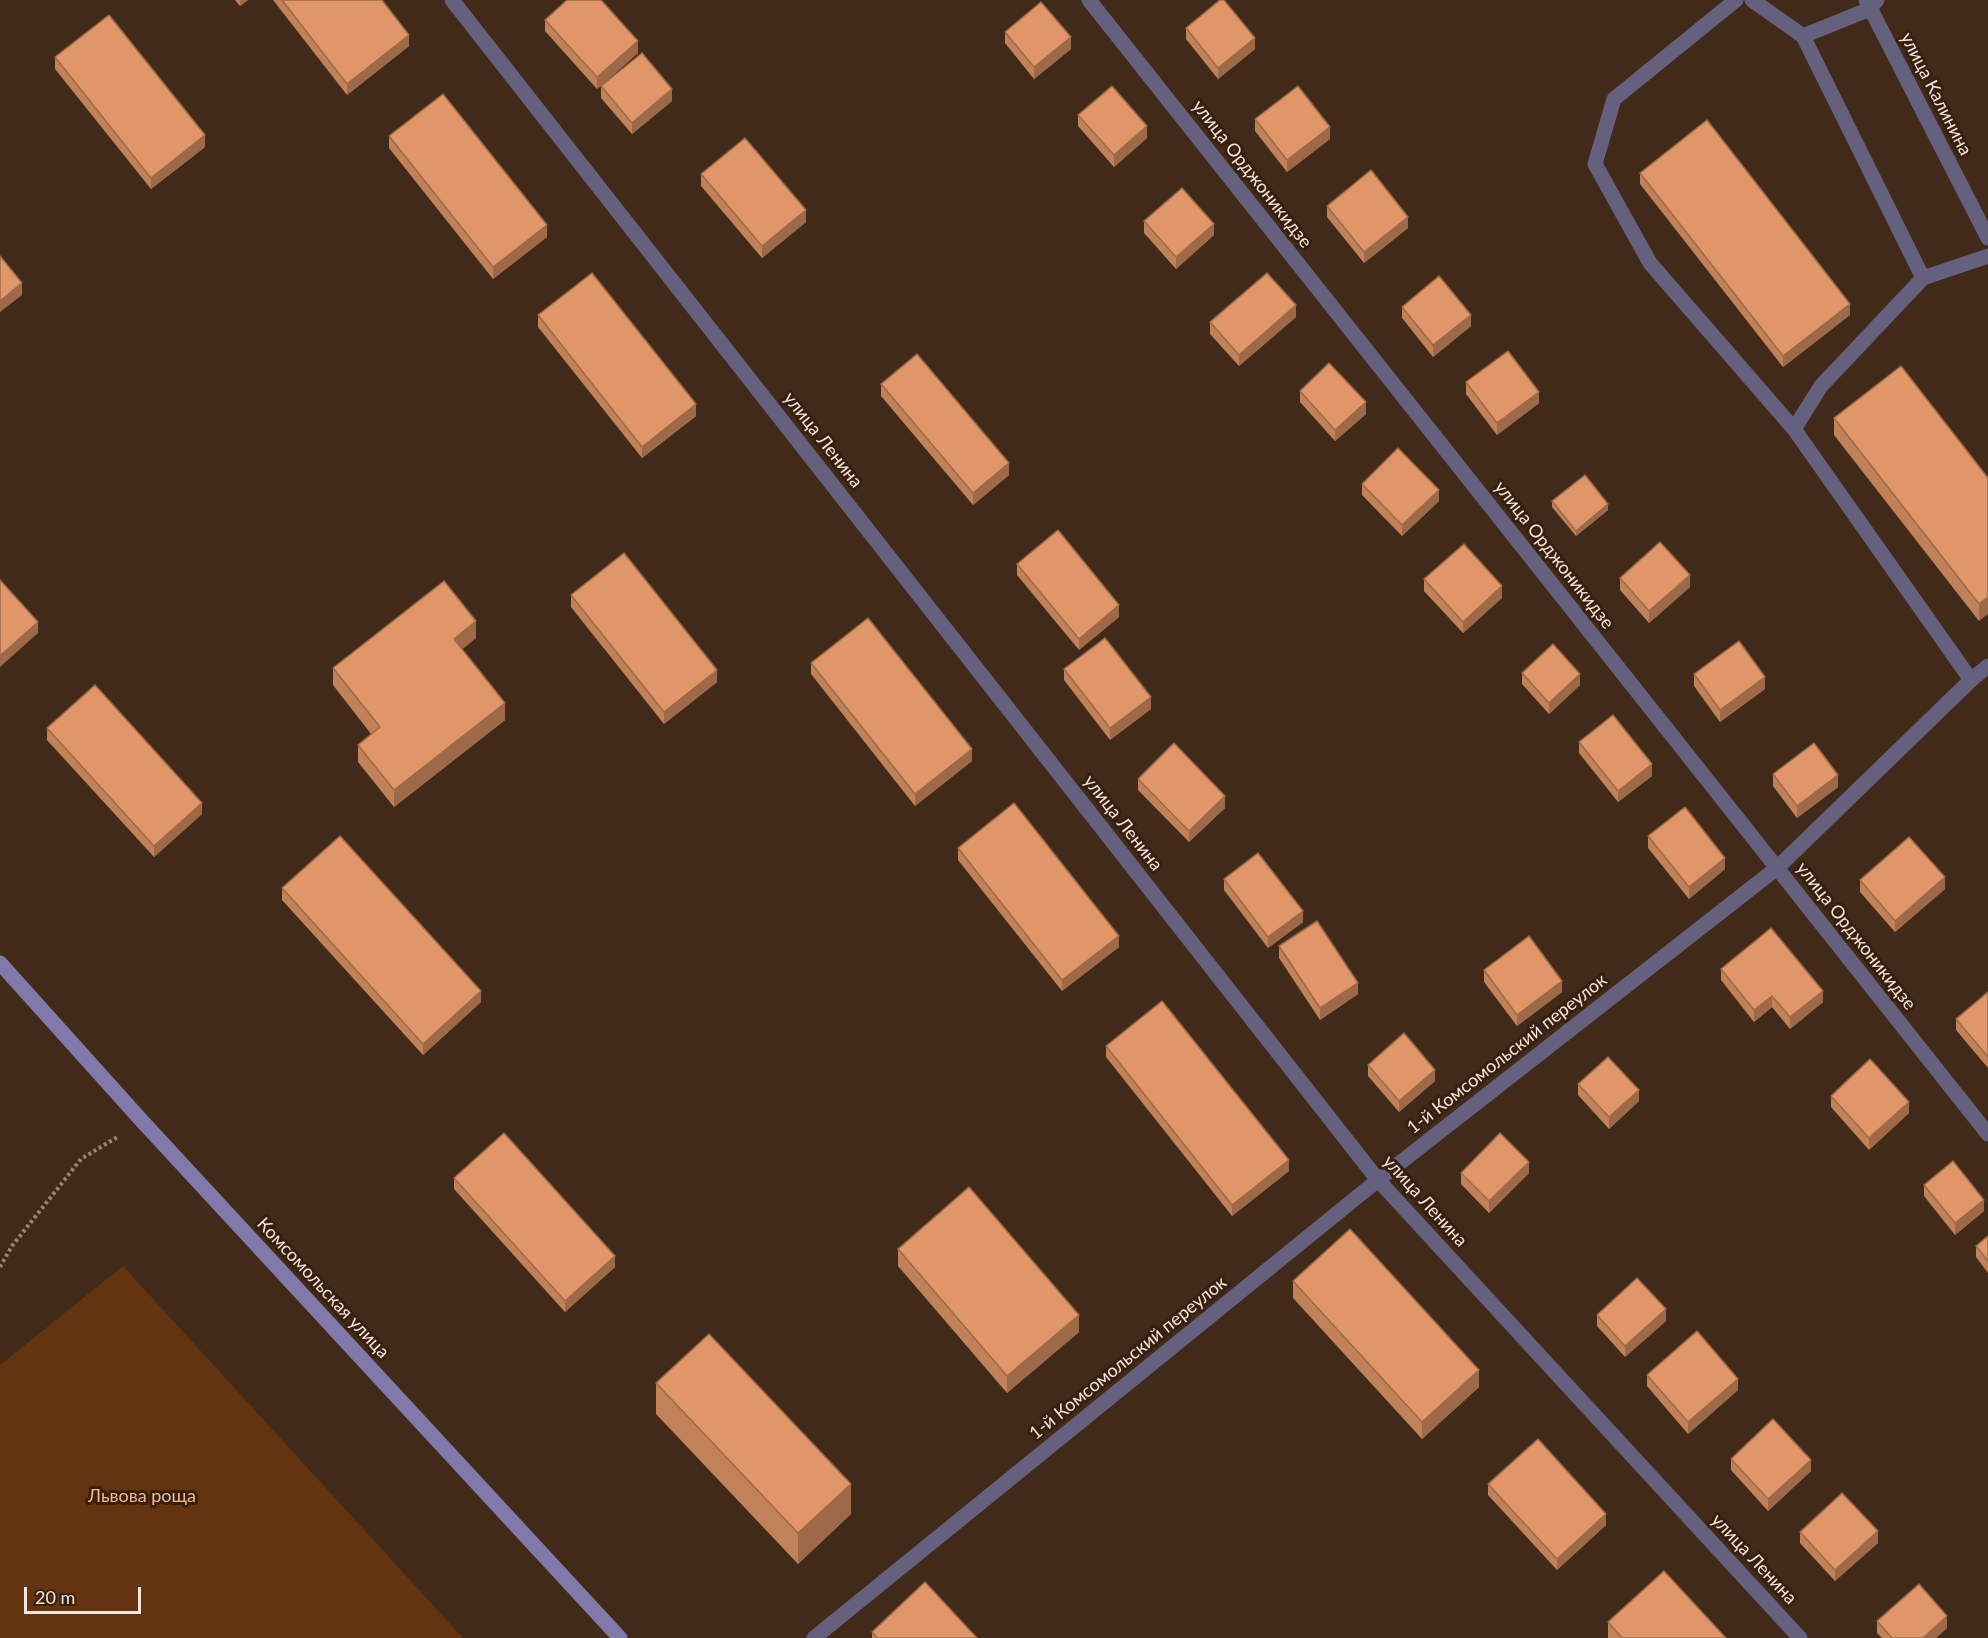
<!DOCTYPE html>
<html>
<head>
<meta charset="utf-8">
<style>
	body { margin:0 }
	#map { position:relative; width:1988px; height:1638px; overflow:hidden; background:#422a1b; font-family:Lato,sans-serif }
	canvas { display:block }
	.scale { position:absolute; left:24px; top:1587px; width:117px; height:27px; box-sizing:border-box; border:3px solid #f6e5dc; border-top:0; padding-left:8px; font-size:18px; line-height:21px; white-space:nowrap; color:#f6e5dc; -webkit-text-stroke:4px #382011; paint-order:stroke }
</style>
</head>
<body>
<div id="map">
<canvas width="1988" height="1638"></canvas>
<div class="scale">20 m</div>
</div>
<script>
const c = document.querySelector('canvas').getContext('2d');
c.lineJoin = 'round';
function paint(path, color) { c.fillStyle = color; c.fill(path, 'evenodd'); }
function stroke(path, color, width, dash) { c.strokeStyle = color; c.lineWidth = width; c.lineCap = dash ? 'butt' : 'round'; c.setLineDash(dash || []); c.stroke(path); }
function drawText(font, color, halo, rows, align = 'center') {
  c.font = font + ' Lato,sans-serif'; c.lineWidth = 6; c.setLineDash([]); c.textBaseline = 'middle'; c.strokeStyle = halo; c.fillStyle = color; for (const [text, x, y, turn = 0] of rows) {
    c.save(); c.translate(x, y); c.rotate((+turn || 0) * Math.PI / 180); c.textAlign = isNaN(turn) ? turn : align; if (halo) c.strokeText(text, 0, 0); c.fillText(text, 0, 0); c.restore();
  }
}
paint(new Path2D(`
	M123,1266L463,1638H0V1365Z`), '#64330f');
stroke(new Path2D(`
	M0,1267L12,1246L81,1159L119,1136`), '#9a8579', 4, [3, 3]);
stroke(new Path2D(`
	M1736,0L1614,99L1595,164L1650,263L1794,429L1971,680
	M1752,0L1803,36L1870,9L1877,0
	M1803,36L1923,278
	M1794,429L1821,386L1923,278L1988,256`), '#64607e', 15);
stroke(new Path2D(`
	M452,0L1378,1180L1800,1638
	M1089,0L1988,1134
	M1866,0L1988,238
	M814,1638L1378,1180L1777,868L1971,680L1988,666`), '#64607e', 15);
stroke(new Path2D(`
	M0,963L142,1121L620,1638`), '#8179aa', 15);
paint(new Path2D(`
	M235,0H248L240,6Z
	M273,0H382L409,46L347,95Z
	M545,20L638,53L597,89L545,31Z
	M1186,28L1255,49L1218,79L1186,39Z
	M1005,32L1071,49L1034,79L1005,43Z
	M55,57L205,147L151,189L55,69Z
	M601,86L672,101L632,134L601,98Z
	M1078,115L1147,138L1114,167L1078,126Z
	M1255,119L1330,139L1287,172L1255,131Z
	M389,136L547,237L493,279L389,148Z
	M1640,173L1850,315L1783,367L1640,184Z
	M701,174L806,222L762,258L701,186Z
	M1327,206L1408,228L1364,263L1327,217Z
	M1144,221L1214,235L1176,269L1144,233Z
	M1402,307L1471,326L1433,357L1402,318Z
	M538,315L696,416L642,458L538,327Z
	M1296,317L1239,366L1210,334V322Z
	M1466,382L1539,403L1497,435L1466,394Z
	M881,384L1009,475L973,505L881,396Z
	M1300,391L1366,414L1335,441L1300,402Z
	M1834,418L1988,478L1979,621L1834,435Z
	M1362,484L1439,501L1402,536L1362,495Z
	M1552,501L1608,510L1576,536L1552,507Z
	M1017,564L1119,617L1079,650L1017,575Z
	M1620,578L1690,587L1649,623L1620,590Z
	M1424,579L1502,598L1463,633L1424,591Z
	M571,595L717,682L664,724L571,607Z
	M476,638L462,649L505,720L394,807L358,762V745L371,734L333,685V668Z
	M811,663L972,761L915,806L811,674Z
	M1064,669L1151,709L1110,740L1064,680Z
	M1522,673L1580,685L1549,714L1522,684Z
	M1694,674L1765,689L1720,722L1694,686Z
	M47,728L202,814L154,857L47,740Z
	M1579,742L1652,776L1618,802L1579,753Z
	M1773,774L1838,787L1797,818L1773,786Z
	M1138,779L1225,808L1189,842L1138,790Z
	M1648,836L1725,869L1689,899L1648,848Z
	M958,848L1119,947L1062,991L958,860Z
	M1224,879L1303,922L1268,948L1224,890Z
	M1860,880L1945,889L1895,932L1860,892Z
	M282,888L481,1002L423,1055L282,900Z
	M1279,946L1358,994L1320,1020L1279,958Z
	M1721,969L1823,1002L1790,1029L1772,1007L1754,1022L1721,980Z
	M1484,970L1562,992L1517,1026L1484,982Z
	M1988,992V1068L1956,1030V1019Z
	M1106,1046L1289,1171L1232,1216L1106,1057Z
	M1368,1065L1435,1081L1399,1112L1368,1076Z
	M1578,1084L1639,1101L1609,1129L1578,1095Z
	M1831,1096L1909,1113L1869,1150L1831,1107Z
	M1461,1173H1529L1489,1213L1461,1184Z
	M454,1178L615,1267L565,1312L454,1189Z
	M1924,1185L1984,1211L1955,1235L1924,1196Z
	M1988,1236V1273L1976,1257V1246Z
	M898,1249L1079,1332L1007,1393L898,1266Z
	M1293,1281L1479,1387L1422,1439L1293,1298Z
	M1597,1315L1666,1321L1625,1357L1597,1326Z
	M1647,1375L1738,1390L1688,1434L1647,1386Z
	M656,1383L851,1514L798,1564L656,1414Z
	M1731,1459L1811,1471L1768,1511L1731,1470Z
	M1488,1484L1606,1525L1557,1570L1488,1495Z
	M1800,1532L1878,1543L1835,1581L1800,1543Z
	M1877,1621L1947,1628L1936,1638H1882L1877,1633Z
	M1608,1622L1726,1638H1608Z
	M872,1632L977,1638H872Z`), '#c18159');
paint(new Path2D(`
	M240,0H248L240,6Z
	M409,35V46L347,95V84Z
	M1071,37V49L1034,79V67Z
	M1255,38V49L1218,79V68Z
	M638,41V53L597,89V77Z
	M672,89V101L632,134V123Z
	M1147,126V138L1114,167V155Z
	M1330,127V139L1287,172V160Z
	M205,135V147L151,189V178Z
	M806,210V222L762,258V246Z
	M1408,217V228L1364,263V252Z
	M1214,224V235L1176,269V257Z
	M547,225V237L493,279V267Z
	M22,283V295L0,312V301Z
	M1850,304V315L1783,367V356Z
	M1296,305V317L1239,366V355Z
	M1471,315V326L1433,357V345Z
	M1539,392V403L1497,435V423Z
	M1366,402V414L1335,441V430Z
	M696,404V416L642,458V447Z
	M1009,463V475L973,505V493Z
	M1439,490V501L1402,536V525Z
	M1608,504V510L1576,536V531Z
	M1690,575V587L1649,623V611Z
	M1502,586V598L1463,633V622Z
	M1988,597V614L1979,621V604Z
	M1119,605V617L1079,650V639Z
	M476,621V638L454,656V639Z
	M38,622V633L0,667V656Z
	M717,670V682L664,724V712Z
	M1580,674V685L1549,714V703Z
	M1765,677V689L1720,722V710Z
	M1151,697V709L1110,740V728Z
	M505,703V720L394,807V790Z
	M972,749V761L915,806V794Z
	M1652,764V776L1618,802V791Z
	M1838,775V787L1797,818V806Z
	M1225,796V808L1189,842V831Z
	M202,803V814L154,857V846Z
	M1725,858V869L1689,899V887Z
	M1945,877V889L1895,932V921Z
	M1303,911V922L1268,948V937Z
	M1119,936V947L1062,991V980Z
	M1562,981V992L1517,1026V1015Z
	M1358,983V994L1320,1020V1008Z
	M481,991V1002L423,1055V1044Z
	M1823,991V1002L1790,1029V1017Z
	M1772,996V1007L1754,1022V1010Z
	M1435,1070V1081L1399,1112V1101Z
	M1639,1090V1101L1609,1129V1117Z
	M1909,1102V1113L1869,1150V1138Z
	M1289,1160V1171L1232,1216V1205Z
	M1529,1162V1173L1489,1213V1201Z
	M1984,1200V1211L1955,1235V1223Z
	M615,1256V1267L565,1312V1301Z
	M1666,1309V1321L1625,1357V1346Z
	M1079,1315V1332L1007,1393V1376Z
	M1479,1370V1387L1422,1439V1422Z
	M1738,1379V1390L1688,1434V1422Z
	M1811,1460V1471L1768,1511V1499Z
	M851,1484V1514L798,1564V1533Z
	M1606,1514V1525L1557,1570V1559Z
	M1878,1531V1543L1835,1581V1570Z
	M1947,1616V1628L1936,1638H1923Z`), '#9d6949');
const building = new Path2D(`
	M282,0H382L409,35L347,84Z
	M567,0H601L638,41L597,77L545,20Z
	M1220,0H1224L1255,38L1218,68L1186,28Z
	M1041,2L1071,37L1034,67L1005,32Z
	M109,15L205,135L151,178L55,57Z
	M642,53L672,89L632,123L601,86Z
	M1112,86L1147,126L1114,155L1078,115Z
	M1298,86L1330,127L1287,160L1255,119Z
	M443,94L547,225L493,267L389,136Z
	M1707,120L1850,304L1783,356L1640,173Z
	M745,138L806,210L762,246L701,174Z
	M1371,170L1408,217L1364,252L1327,206Z
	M1182,188L1214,224L1176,257L1144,221Z
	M0,256L22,283L0,301Z
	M592,273L696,404L642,447L538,315Z
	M1267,273L1296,305L1239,355L1210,322Z
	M1439,276L1471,315L1433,345L1402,307Z
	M1508,351L1539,392L1497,423L1466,382Z
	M917,354L1009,463L973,493L881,384Z
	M1329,363L1366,402L1335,430L1300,391Z
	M1901,366L1988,478V597L1979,604L1834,418Z
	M1398,448L1439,490L1402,525L1362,484Z
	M1585,475L1608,504L1576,531L1552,501Z
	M1058,530L1119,605L1079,639L1017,564Z
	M1660,542L1690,575L1649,611L1620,578Z
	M1464,544L1502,586L1463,622L1424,579Z
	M624,553L717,670L664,712L571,595Z
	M0,580L38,622L0,656Z
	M444,581L476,621L454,639L505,703L394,790L358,745L380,727L333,668Z
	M868,618L972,749L915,794L811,663Z
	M1105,638L1151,697L1110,728L1064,669Z
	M1739,641L1765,677L1720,710L1694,674Z
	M1553,644L1580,674L1549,703L1522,673Z
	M95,685L202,803L154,846L47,728Z
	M1613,715L1652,764L1618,791L1579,742Z
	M1174,743L1225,796L1189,831L1138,779Z
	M1814,743L1838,775L1797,806L1773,774Z
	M1014,803L1119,936L1062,980L958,848Z
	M1685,807L1725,858L1689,887L1648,836Z
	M340,836L481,991L423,1044L282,888Z
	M1909,837L1945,877L1895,921L1860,880Z
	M1258,853L1303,911L1268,937L1224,879Z
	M1317,921L1358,983L1320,1008L1279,946Z
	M1771,928L1823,991L1790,1017L1772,996L1754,1010L1721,969Z
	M1529,936L1562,981L1517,1015L1484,970Z
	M1988,992V1057L1956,1019Z
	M1162,1001L1289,1160L1232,1205L1106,1046Z
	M1404,1033L1435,1070L1399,1101L1368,1065Z
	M1608,1057L1639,1090L1609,1117L1578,1084Z
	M1870,1059L1909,1102L1869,1138L1831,1096Z
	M504,1133L615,1256L565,1301L454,1178Z
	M1500,1133L1529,1162L1489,1201L1461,1173Z
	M1953,1161L1984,1200L1955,1223L1924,1185Z
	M969,1187L1079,1315L1007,1376L898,1249Z
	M1350,1229L1479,1370L1422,1422L1293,1281Z
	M1988,1236V1261L1976,1246Z
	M1637,1278L1666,1309L1625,1346L1597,1315Z
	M1697,1331L1738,1379L1688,1422L1647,1375Z
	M709,1334L851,1484L798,1533L656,1383Z
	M1773,1419L1811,1460L1768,1499L1731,1459Z
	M1538,1439L1606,1514L1557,1559L1488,1484Z
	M1842,1493L1878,1531L1835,1570L1800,1532Z
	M1664,1571L1726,1638H1622L1608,1622Z
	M925,1582L977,1638H877L872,1632Z
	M1919,1584L1947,1616L1923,1638H1892L1877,1621Z`);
paint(building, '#e09668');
stroke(building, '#9d6949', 1.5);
drawText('18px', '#f6e5dc', '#382011', [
	["улица Калинина",1936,94,63],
	["улица Орджоникидзе",1252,174,52],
	["улица Ленина",823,440,52],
	["улица Орджоникидзе",1554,555,52],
	["улица Ленина",1123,823,52],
	["улица Орджоникидзе",1856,936,52],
	["1-й Комсомольский переулок",1507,1054,-38],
	["улица Ленина",1425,1201,48],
	["Комсомольская улица",323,1288,47],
	["1-й Комсомольский переулок",1128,1358,-39],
	["улица Ленина",1754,1559,47]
]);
drawText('18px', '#f3b995', '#382011', [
	["Львова роща",142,1496]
]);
</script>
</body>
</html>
